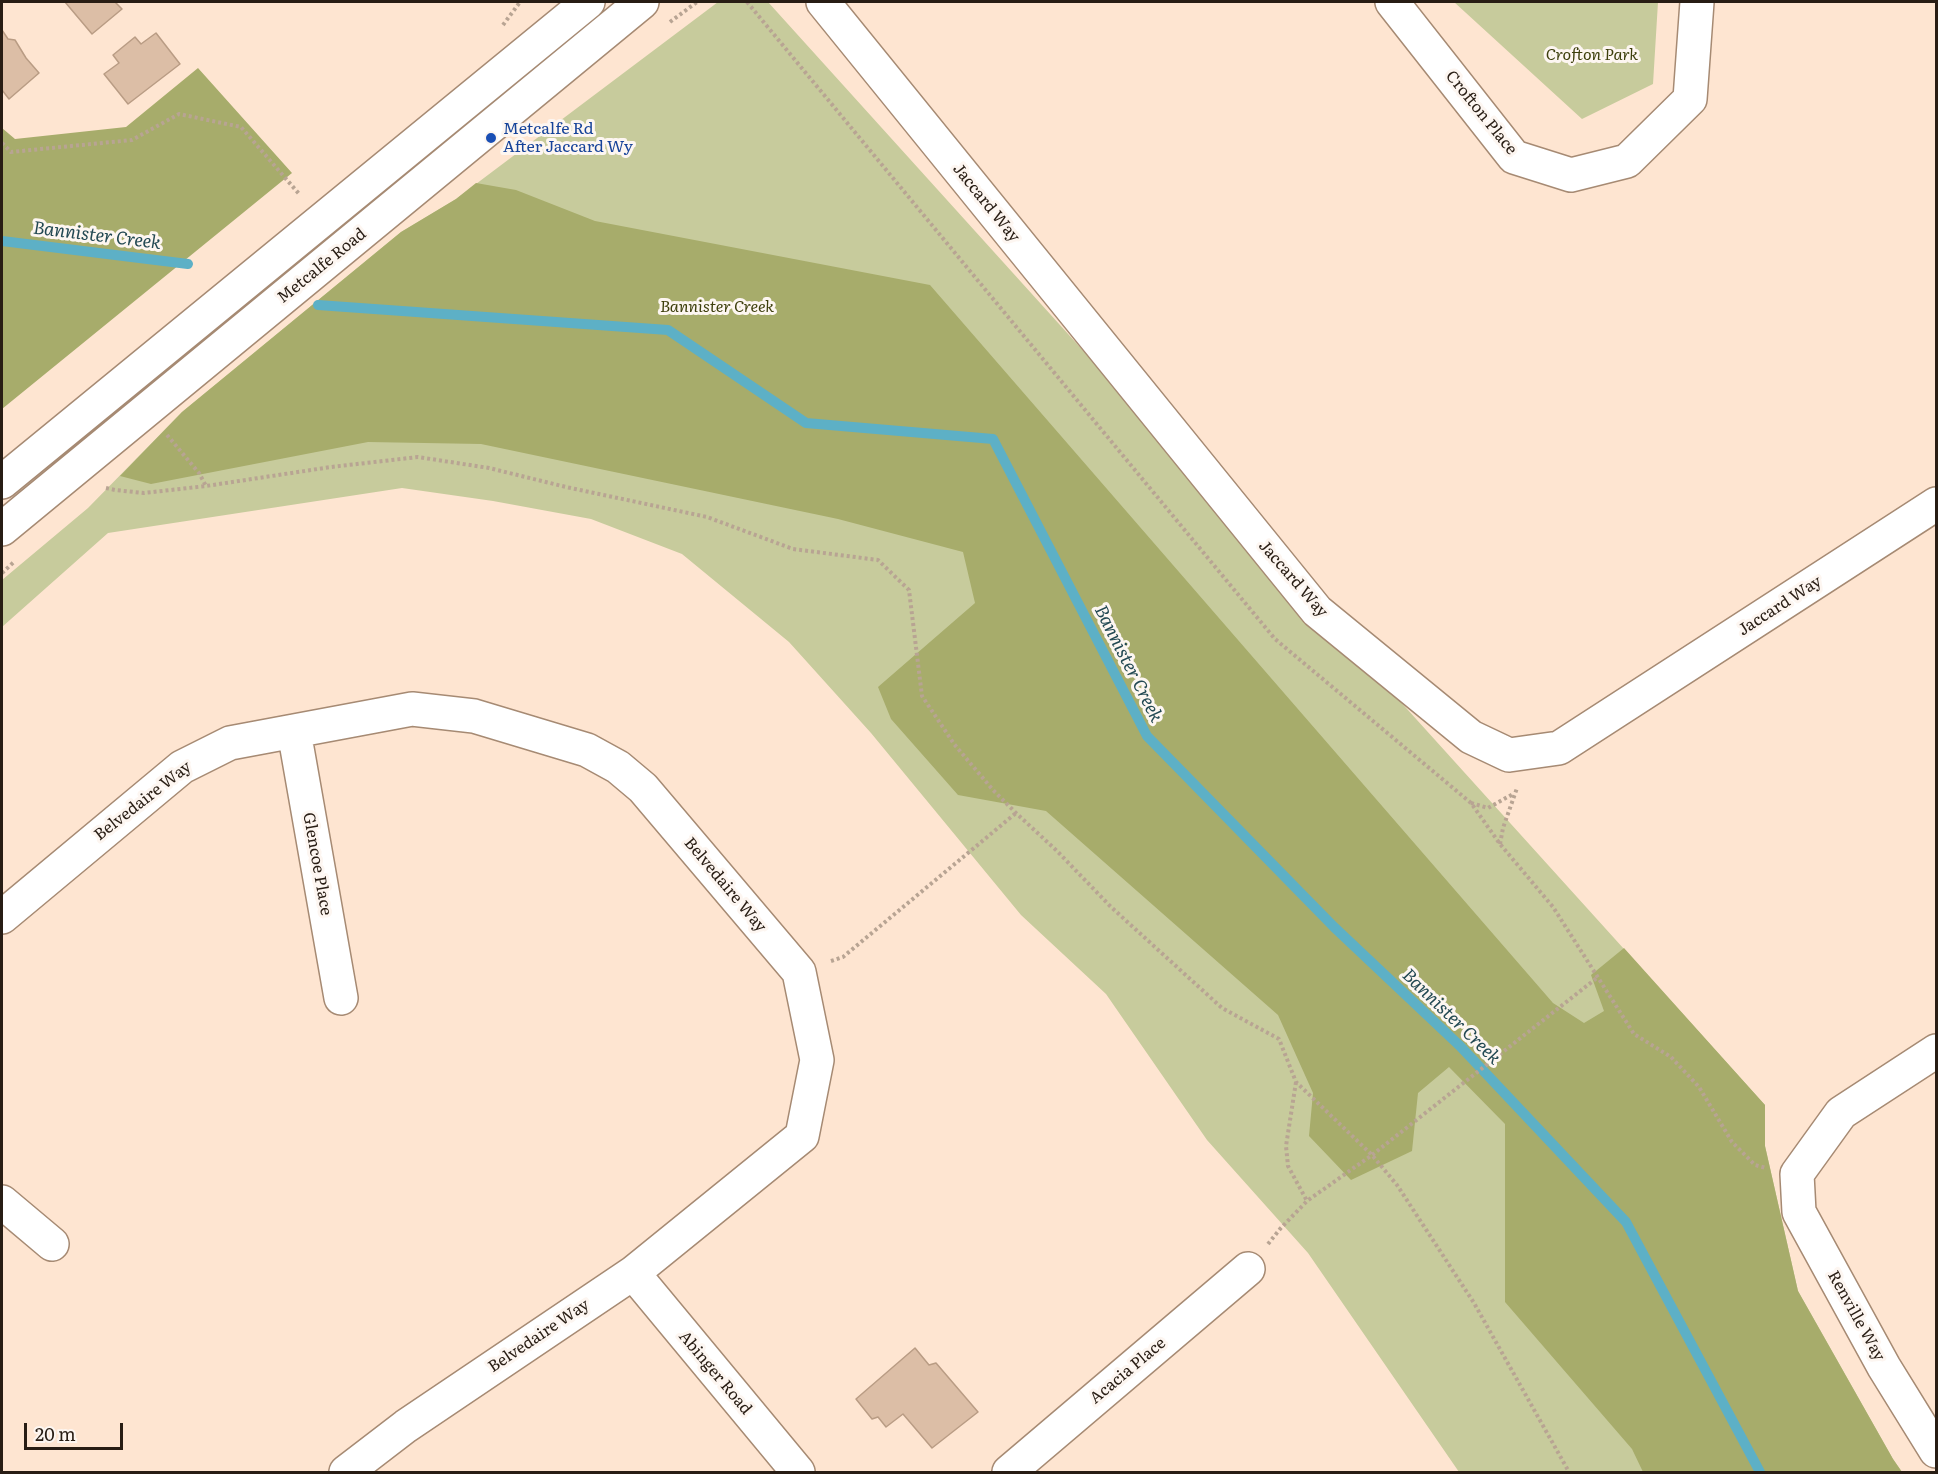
<!DOCTYPE html>
<html>
<head>
<meta charset="utf-8">
<style>
	body { margin:0 }
	#map { position:relative; width:1938px; height:1474px; overflow:hidden; background:#fee5d1; font-family:Literata,serif }
	canvas { display:block }
	.frame { position:absolute; inset:0; border:3px solid #281d14; pointer-events:none }
	.scale { position:absolute; left:24px; top:1423px; width:99px; height:27px; box-sizing:border-box; border:3px solid #281d14; border-top:0; padding-left:8px; font-size:18px; line-height:21px; white-space:nowrap; color:#281d14; -webkit-text-stroke:4px #fdf6f1; paint-order:stroke }
</style>
</head>
<body>
<div id="map">
<canvas width="1938" height="1474"></canvas>
<div class="frame"></div>
<div class="scale">20 m</div>
</div>
<script>
const c = document.querySelector('canvas').getContext('2d');
c.lineJoin = 'round';
function paint(path, color) { c.fillStyle = color; c.fill(path, 'evenodd'); }
function stroke(path, color, width, dash) { c.strokeStyle = color; c.lineWidth = width; c.lineCap = dash ? 'butt' : 'round'; c.setLineDash(dash || []); c.stroke(path); }
function drawText(font, color, halo, rows, align = 'center') {
  c.font = font + ' Literata,serif'; c.lineWidth = 6; c.setLineDash([]); c.textBaseline = 'middle'; c.strokeStyle = halo; c.fillStyle = color; for (const [text, x, y, turn = 0] of rows) {
    c.save(); c.translate(x, y); c.rotate((+turn || 0) * Math.PI / 180); c.textAlign = isNaN(turn) ? turn : align; if (halo) c.strokeText(text, 0, 0); c.fillText(text, 0, 0); c.restore();
  }
}
paint(new Path2D(`
	M718,2H768L1765,1105V1146L1798,1291L1893,1459L1902,1472H1459L1308,1253L1207,1140L1106,994L1021,915L871,733L789,642L682,554L591,519L493,501L402,488L108,533L2,627V580L88,508L182,412L401,232L456,199Z
	M1454,2H1658L1653,84L1582,119Z`), '#c7cb9c');
paint(new Path2D(`
	M198,68L292,173L2,409V128L15,139L126,127Z
	M476,183L516,190L595,221L930,285L1553,1003L1584,1023L1604,1011L1591,975L1624,948L1765,1105V1146L1798,1291L1893,1459L1902,1472H1643L1632,1449L1505,1302V1124L1449,1067L1418,1093L1412,1151L1351,1180L1309,1136L1313,1093L1278,1015L1046,811L958,795L891,719L878,687L975,603L963,552L838,519L481,444L368,442L151,484L120,476L182,412L401,232L456,199Z`), '#a7ac6b');
stroke(new Path2D(`
	M2,241L188,264
	M318,305L668,330L806,423L993,439L1147,736L1334,927L1460,1046L1626,1222L1760,1472`), '#5db0c6', 10);
const building = new Path2D(`
	M65,2H115L122,9L92,34Z
	M2,30L8,39L15,40L26,58L39,73L9,99L2,90Z
	M156,33L180,64L128,104L104,74L119,63L113,55L135,37L141,44Z
	M915,1348L929,1365L936,1363L978,1412L932,1448L903,1414L886,1427L878,1417L872,1419L856,1399Z`);
paint(building, '#dcbea6');
stroke(building, '#b99c84', 1.5);
const street = new Path2D(`
	M823,2L1317,611L1471,737L1509,755L1559,748L1936,504
	M1392,2L1514,157L1571,175L1627,161L1690,99L1697,2
	M294,731L341,998
	M2,917L182,767L230,743L412,709L474,716L587,750L618,767L643,788L799,972L817,1060L802,1136L633,1273L406,1426L346,1472
	M1936,1051L1841,1113L1797,1174L1799,1212L1884,1367L1936,1451
	M2,1202L52,1244
	M633,1273L798,1472
	M1009,1472L1248,1269`);
const secondary = new Path2D(`
	M2,482L588,2
	M2,529L642,2`);
stroke(street, '#a68a73', 36);
stroke(secondary, '#a68a73', 36);
stroke(new Path2D(`
	M747,2L1275,639L1471,803L1500,844L1553,907L1634,1034L1671,1057L1699,1087L1732,1142L1755,1165L1766,1168
	M670,22L697,2
	M503,25L520,2
	M2,143L11,152L132,140L179,114L241,127L300,195
	M167,435L199,473L206,486
	M106,488L115,490L144,493L206,486L331,467L418,457L489,468L566,487L707,517L793,549L878,560L909,590L922,696L954,744L993,790L1016,813L1057,851L1111,907L1222,1008L1279,1039L1296,1082L1372,1155L1397,1185L1474,1303L1569,1472
	M2,573L15,561
	M1471,803L1488,808L1513,794
	M1500,844L1503,828L1517,788
	M831,961L843,957L1016,813
	M1296,1082L1286,1146L1288,1166L1307,1201
	M1268,1244L1280,1229L1307,1201L1372,1155L1598,977`), '#b8a493', 4, [3, 3]);
stroke(street, '#fff', 33);
stroke(secondary, '#fff', 33);
for (const [x, y, r, color] of [
	[491,138,6,"#1a4fb4"]
]) { const dot = new Path2D(); dot.arc(x, y, r, 0, 2 * Math.PI); c.fillStyle = color; c.fill(dot); stroke(dot, '#fdf6f1', 2); }
drawText('italic 16px', '#3d3f0c', '#fdf6f1', [
	["Crofton Park",1592,55],
	["Bannister Creek",717,307]
]);
drawText('16px', '#281d14', '#fdf6f1', [
	["Crofton Place",1481,113,51],
	["Jaccard Way",986,203,51],
	["Metcalfe Road",322,266,-39],
	["Jaccard Way",1293,579,49],
	["Jaccard Way",1780,606,-33],
	["Belvedaire Way",143,801,-38],
	["Glencoe Place",317,864,80],
	["Belvedaire Way",725,885,50],
	["Renville Way",1856,1316,61],
	["Belvedaire Way",539,1336,-34],
	["Acacia Place",1128,1371,-40],
	["Abinger Road",715,1373,50]
]);
drawText('16px', '#164399', '#fdf6f1', [
	["Metcalfe Rd",503,129],
	["After Jaccard Wy",503,147]
], 'left');
drawText('italic 18px', '#234953', '#fdf6f1', [
	["Bannister Creek",97,236,7],
	["Bannister Creek",1128,664,63],
	["Bannister Creek",1451,1017,44]
]);
</script>
</body>
</html>
